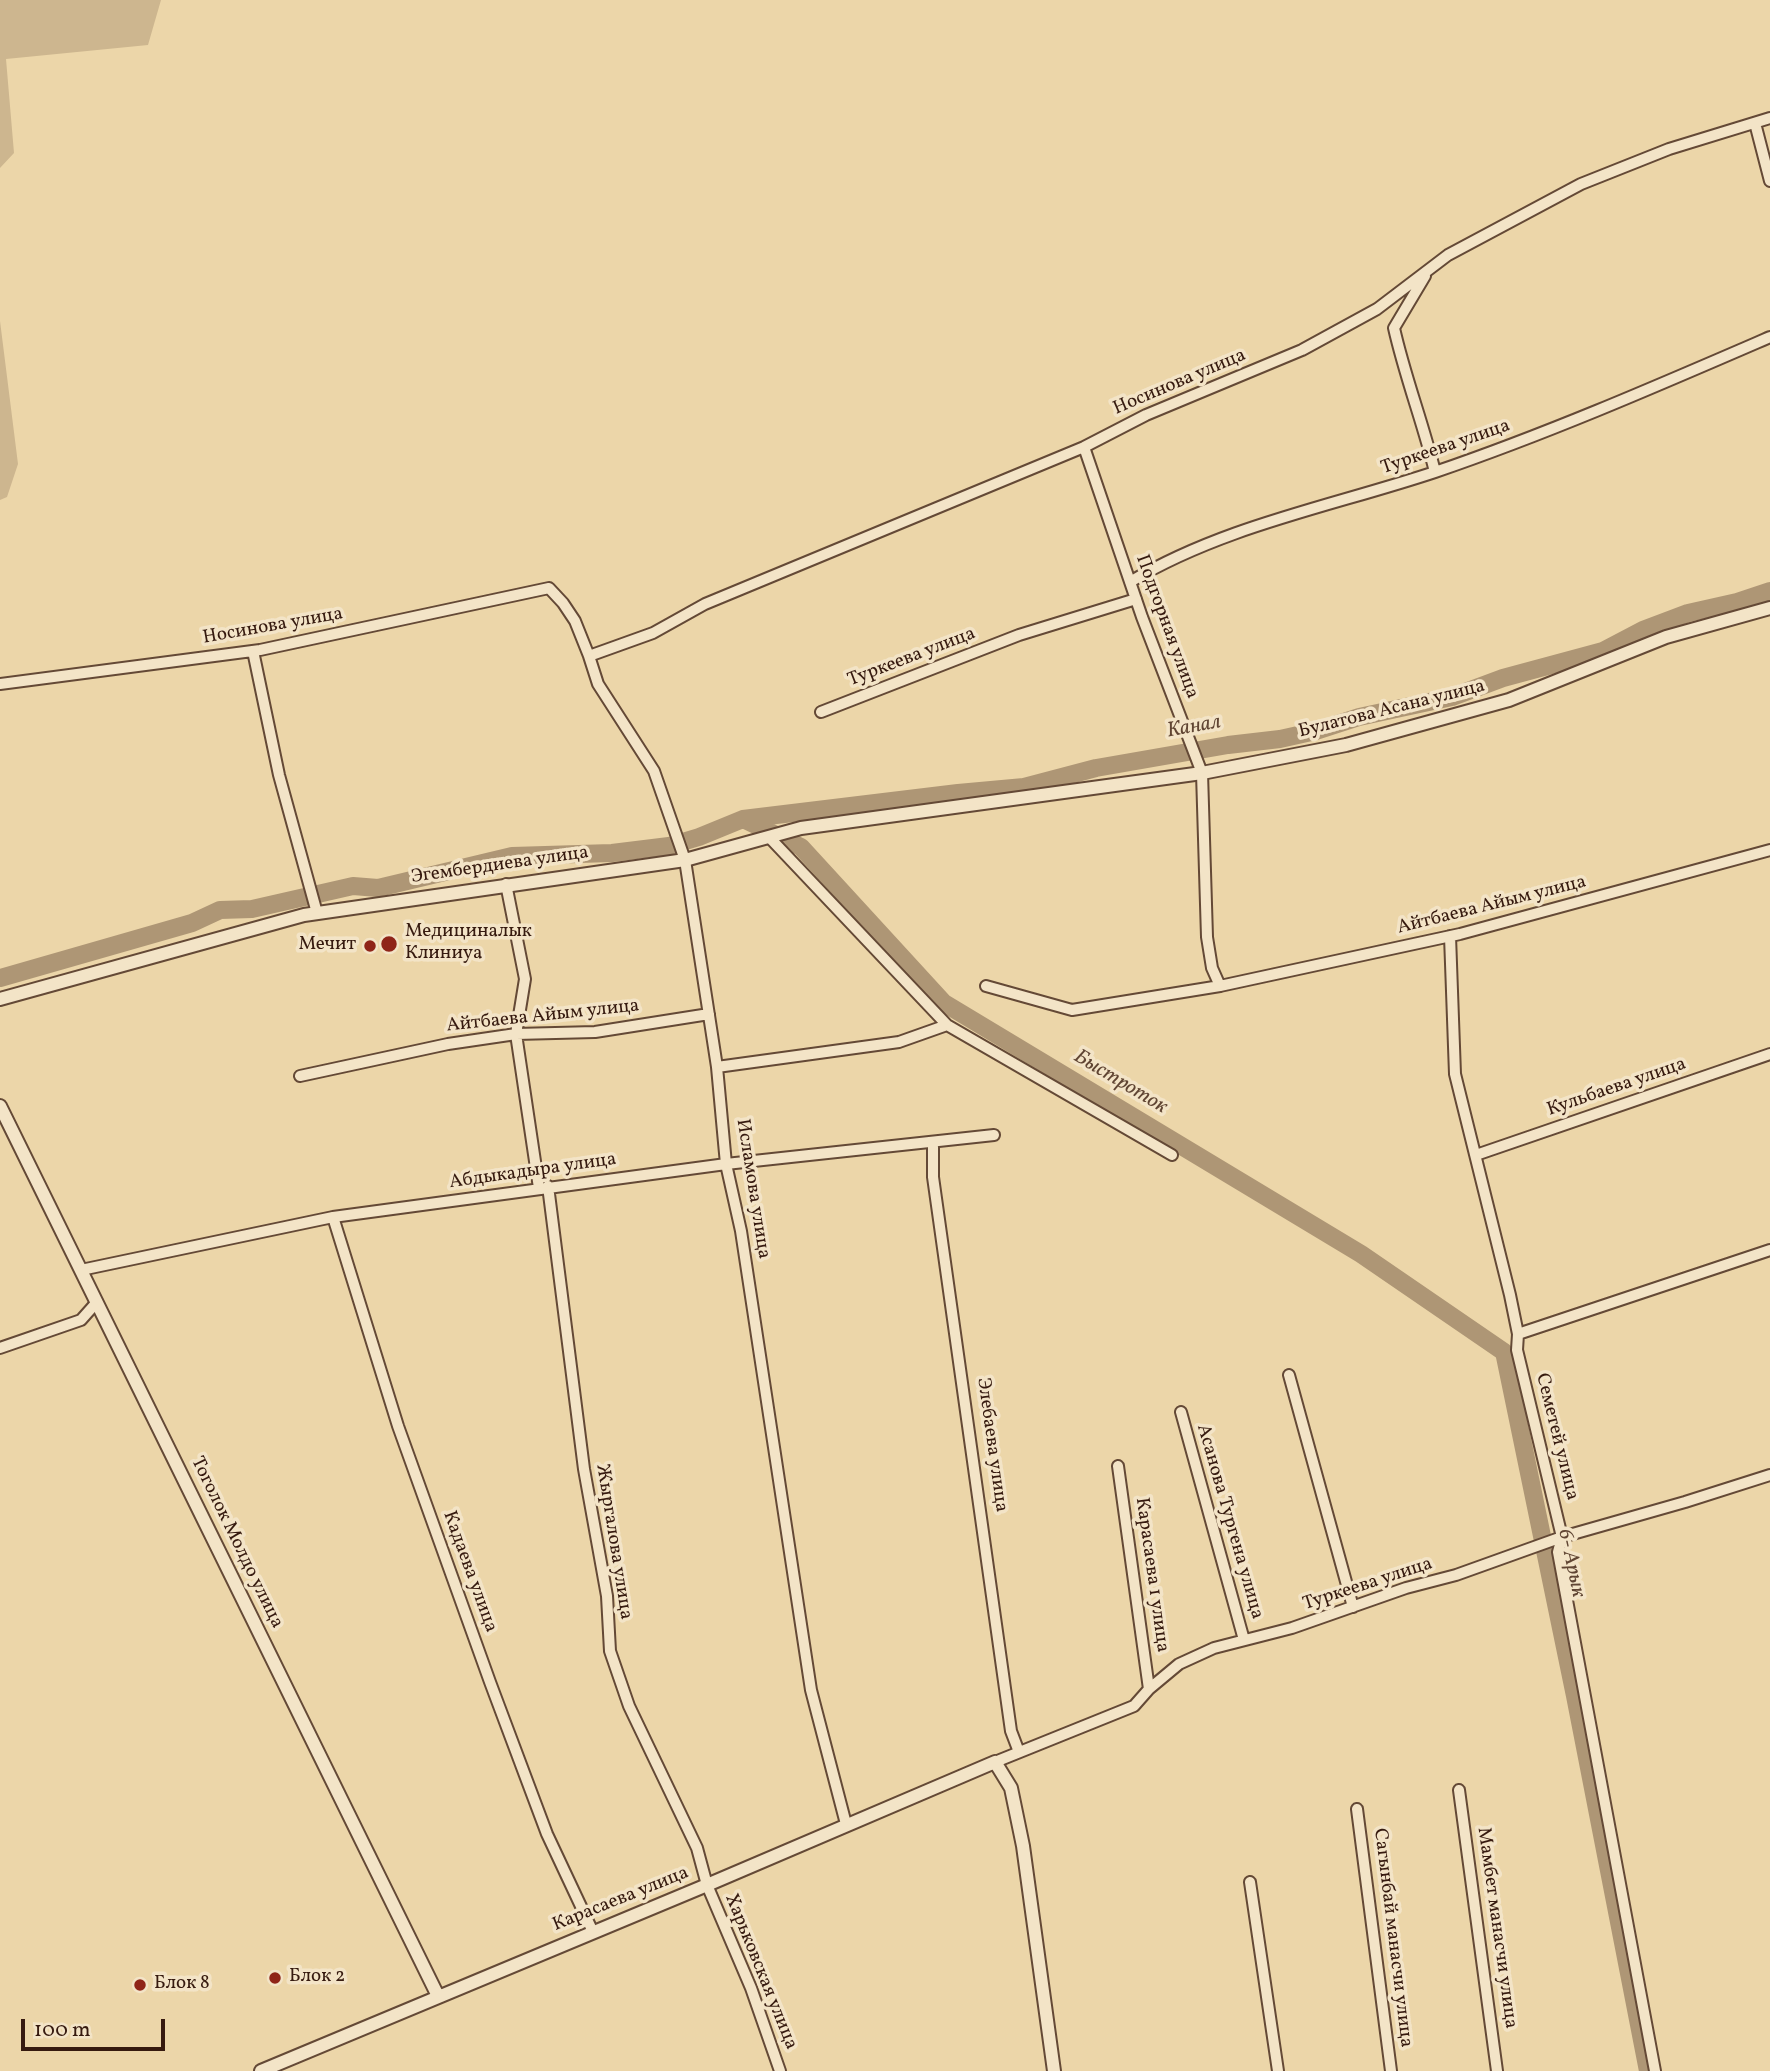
<!DOCTYPE html>
<html>
<head>
<meta charset="utf-8">
<style>
	body { margin:0 }
	#map { position:relative; width:1770px; height:2071px; overflow:hidden; background:#ecd6a9; font-family:Vollkorn,serif }
	canvas { display:block }
	.scale { position:absolute; left:21px; top:2019px; width:144px; height:32px; box-sizing:border-box; border:4px solid #361a0f; border-top:0; padding-left:9px; font-size:21px; line-height:24px; white-space:nowrap; color:#361a0f; -webkit-text-stroke:5px #f3e4c7; paint-order:stroke }
</style>
</head>
<body>
<div id="map">
<canvas width="1770" height="2071"></canvas>
<div class="scale">100 m</div>
</div>
<script>
const c = document.querySelector('canvas').getContext('2d');
c.lineJoin = 'round';
function paint(path, color) { c.fillStyle = color; c.fill(path, 'evenodd'); }
function stroke(path, color, width, dash) { c.strokeStyle = color; c.lineWidth = width; c.lineCap = dash ? 'butt' : 'round'; c.setLineDash(dash || []); c.stroke(path); }
function drawText(font, color, halo, rows, align = 'center') {
  c.font = font + ' Vollkorn,serif'; c.lineWidth = 7; c.setLineDash([]); c.textBaseline = 'middle'; c.strokeStyle = halo; c.fillStyle = color; for (const [text, x, y, turn = 0] of rows) {
    c.save(); c.translate(x, y); c.rotate((+turn || 0) * Math.PI / 180); c.textAlign = isNaN(turn) ? turn : align; if (halo) c.strokeText(text, 0, 0); c.fillText(text, 0, 0); c.restore();
  }
}
paint(new Path2D(`
	M0,0H161L148,45L6,59L14,153L0,168Z
	M0,321L18,464L7,497L0,500Z`), '#cdb68f');
stroke(new Path2D(`
	M743,819L801,847L944,1003L1361,1254L1504,1352L1575,1696L1648,2071
	M0,978L192,923L220,910L252,909L353,886L378,888L512,856L612,853L669,846L699,837L743,819L958,793L1024,787L1096,768L1228,745L1280,739L1316,731L1359,717L1452,697L1503,678L1603,651L1643,630L1688,613L1737,602L1770,591`), '#ae9675', 18);
const minor = new Path2D(`
	M1755,123L1770,181
	M1425,276L1394,328C1405,377 1423,423 1435,472
	M1084,447L1142,617L1202,773L1207,937L1212,968L1220,986
	M1130,582C1223,526 1333,506 1435,472C1549,433 1659,385 1770,337
	M253,651L279,775L317,913
	M589,656L653,633L705,604L1084,447L1146,415L1302,350L1377,309L1448,255L1581,184L1669,149L1770,118
	M0,684L260,650L549,588L563,603L575,621L589,656L598,684L654,771L685,860L717,1067L726,1164L741,1231L811,1690L846,1824
	M821,712L1019,635L1136,599
	M769,837L947,1025L1172,1155
	M506,884L525,979L516,1034L539,1188
	M1450,936L1455,1074L1510,1295L1518,1334L1517,1350L1562,1537L1558,1552L1655,2071
	M986,986L1072,1010L1220,986L1460,934L1770,850
	M717,1067L899,1042L947,1025
	M300,1076L448,1044L516,1034L595,1032L709,1014
	M933,1142V1177L1011,1731L1019,1752
	M1476,1155L1770,1054
	M548,1186L584,1469L607,1596L610,1651L629,1706L697,1848L707,1885L751,1988L780,2071
	M333,1217L398,1426L490,1682L547,1834L593,1932
	M81,1270L333,1217L726,1164L994,1135
	M1518,1334L1770,1250
	M0,1348L81,1320L97,1302
	M1289,1375L1353,1607
	M1181,1412L1244,1640
	M1118,1466L1149,1689
	M995,1762L1134,1706L1149,1689L1179,1664L1214,1648L1292,1628L1406,1588L1456,1575L1562,1537L1685,1502L1770,1475
	M1459,1790L1497,2071
	M1357,1809L1391,2071
	M1250,1882L1278,2071`);
const tertiary = new Path2D(`
	M0,999L304,915L685,860L801,828L1202,773L1346,745L1509,700L1666,637L1770,608
	M0,1106L438,1996
	M261,2071L707,1885L995,1762L1011,1788L1023,1846L1054,2071`);
stroke(minor, '#644936', 14);
stroke(tertiary, '#644936', 16);
stroke(minor, '#f3e4c7', 10);
stroke(tertiary, '#f3e4c7', 12);
for (const [x, y, r, color] of [
	[389,944,9,"#8f2418"],
	[370,946,7,"#8f2418"],
	[275,1978,7,"#8f2418"],
	[140,1985,7,"#8f2418"]
]) { const dot = new Path2D(); dot.arc(x, y, r, 0, 2 * Math.PI); c.fillStyle = color; c.fill(dot); stroke(dot, '#f3e4c7', 2.5); }
drawText('19px', '#361a0f', '#f3e4c7', [
	["Носинова улица",1180,383,-23],
	["Туркеева улица",1446,448,-19],
	["Носинова улица",273,627,-10],
	["Подгорная улица",1166,627,70],
	["Туркеева улица",912,658,-21],
	["Булатова Асана улица",1392,710,-14],
	["Эгембердиева улица",500,866,-8],
	["Айтбаева Айым улица",1492,906,-14],
	["Айтбаева Айым улица",543,1017,-6],
	["Кульбаева улица",1617,1088,-19],
	["Абдыкадыра улица",533,1172,-8],
	["Исламова улица",752,1189,81],
	["Семетей улица",1556,1437,76],
	["Элебаева улица",991,1445,82],
	["Асанова Тургена улица",1229,1522,74],
	["Жыргалова улица",613,1542,81],
	["Тоголок Молдо улица",236,1543,64],
	["Кадаева улица",469,1572,70],
	["Карасаева 1 улица",1151,1575,82],
	["Туркеева улица",1368,1585,-18],
	["Карасаева улица",621,1900,-22],
	["Мамбет манасчи улица",1496,1928,82],
	["Сагынбай манасчи улица",1392,1938,83],
	["Харьковская улица",760,1972,68]
]);
drawText('19px', '#361a0f', '#f3e4c7', [
	["Медициналык",405,933],
	["Клиниуа",405,955],
	["Мечит",356,946,"right"],
	["Блок 2",289,1978],
	["Блок 8",154,1985]
], 'left');
drawText('italic 21px', '#604533', '#f3e4c7', [
	["Канал",1194,728,-10],
	["Быстроток",1120,1083,31],
	["6- Арык",1570,1563,78]
]);
</script>
</body>
</html>
